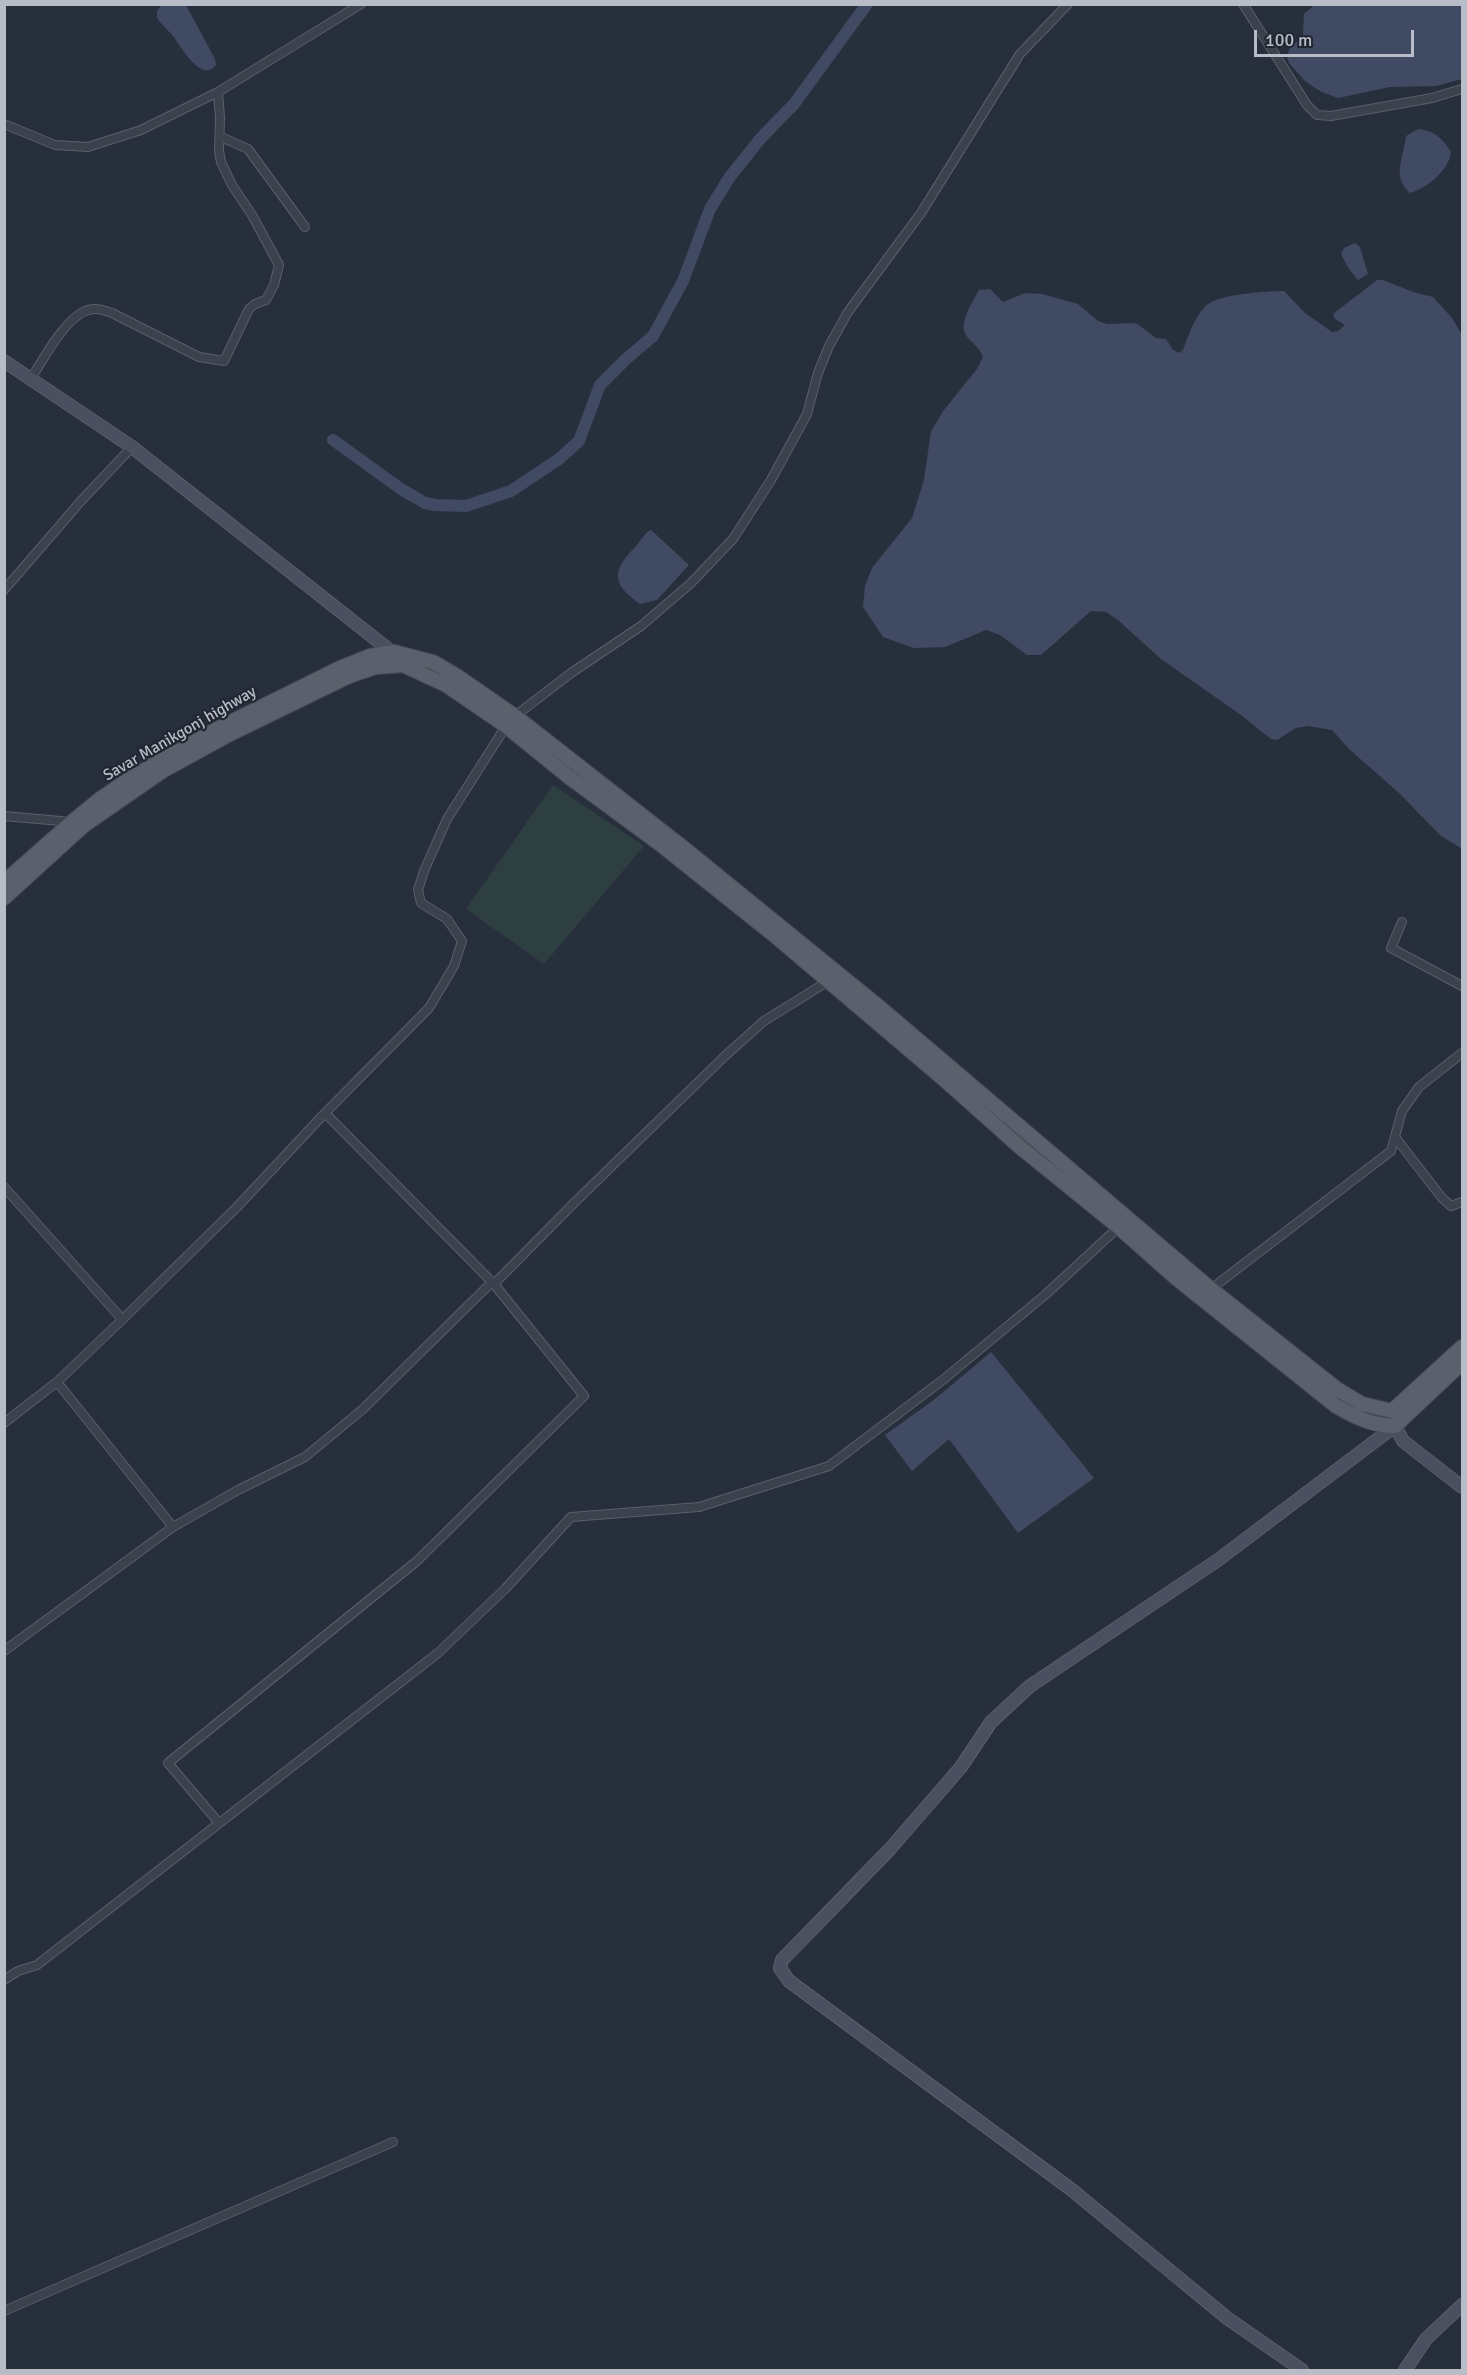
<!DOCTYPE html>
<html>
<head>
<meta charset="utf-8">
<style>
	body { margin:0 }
	#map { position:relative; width:1467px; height:2375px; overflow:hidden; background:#282f3c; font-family:Signika,sans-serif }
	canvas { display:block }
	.frame { position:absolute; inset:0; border:6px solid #b8bcc7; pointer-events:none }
	.scale { position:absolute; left:1254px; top:30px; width:160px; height:27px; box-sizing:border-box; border:3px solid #b8bcc7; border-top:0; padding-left:8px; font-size:18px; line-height:21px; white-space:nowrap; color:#b8bcc7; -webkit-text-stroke:4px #212632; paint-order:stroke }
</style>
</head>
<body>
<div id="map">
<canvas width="1467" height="2375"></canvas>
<div class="frame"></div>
<div class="scale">100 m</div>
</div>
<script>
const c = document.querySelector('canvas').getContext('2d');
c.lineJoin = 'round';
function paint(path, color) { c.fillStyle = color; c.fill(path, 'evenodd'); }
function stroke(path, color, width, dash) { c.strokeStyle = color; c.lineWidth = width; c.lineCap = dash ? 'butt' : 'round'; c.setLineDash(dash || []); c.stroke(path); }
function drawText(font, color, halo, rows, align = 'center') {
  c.font = font + ' Signika,sans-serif'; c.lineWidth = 4.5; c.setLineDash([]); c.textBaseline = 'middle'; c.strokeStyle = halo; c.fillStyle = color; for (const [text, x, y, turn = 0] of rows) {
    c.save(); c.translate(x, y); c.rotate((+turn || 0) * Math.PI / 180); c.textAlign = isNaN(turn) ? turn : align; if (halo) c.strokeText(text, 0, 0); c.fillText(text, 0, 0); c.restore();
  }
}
paint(new Path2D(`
	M553,785L644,846L544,964L466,909Z`), '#2e3f41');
paint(new Path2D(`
	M161,5H186L215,59L216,65C202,84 181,47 173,36C168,30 162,25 157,18V11Z
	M1314,5H1462V79L1436,86L1390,87L1338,98L1322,92L1312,86L1304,80L1289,63L1287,57L1289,50L1303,35L1304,14Z
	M1418,129C1434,130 1443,139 1451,152C1450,169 1426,189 1410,193C1391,177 1404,156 1406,136Z
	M1355,243L1360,247L1368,274L1358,280L1349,269L1341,254L1344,248Z
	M1377,280H1383L1413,292L1433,297L1452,318L1462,335V849L1440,835L1399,793L1349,749L1332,730L1308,726L1296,728L1277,740L1271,739L1241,715L1161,659L1118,620L1106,612L1091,611L1041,655H1027L1000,635L986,630L945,647L914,648L883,637L863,607L865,586L872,568L912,518L924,480L931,431L944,410L977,369L983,357C979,345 971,344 966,335C958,322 973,302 979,290L990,289L1003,302L1025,293L1042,294L1078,304L1098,321L1107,324L1136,323L1156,338L1166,339L1173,350L1179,353L1183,350C1188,337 1195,315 1207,305C1218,294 1268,291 1284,291L1305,313L1332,332L1338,331L1345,325L1335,319L1333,314Z
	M651,530L689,565L657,600L640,604C612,584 611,572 635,547C641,541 644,533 651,530Z
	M991,1352L1094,1478L1018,1533L949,1439L912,1471L885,1435L935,1399Z`), '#404b63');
stroke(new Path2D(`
	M333,440L401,489L425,503L435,505L466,506L511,491L559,459L579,441L600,385L625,360L653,336L683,281L710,209L729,178L760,139L794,104L867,4`), '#404b63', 12);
const street = new Path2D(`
	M1243,4L1307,105L1317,115L1331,116L1432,98L1462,89
	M4,124L55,145L88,147L141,130L218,92L361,4
	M221,137L248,149L305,227
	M30,380C43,360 64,320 85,311C95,307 103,310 112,313L199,357L224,361L249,309L255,304L266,300L274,285L279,265L252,215L232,185L221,162L219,151L220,118L218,92
	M4,590L81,501L132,447
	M4,816L72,822
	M1402,922L1391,948L1462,986
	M1395,1137L1442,1198L1451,1206L1462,1202
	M4,1187L122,1319
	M494,1284L575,1202L726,1055L764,1021L830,980
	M1211,1289L1391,1151L1402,1111L1419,1087L1462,1053
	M4,1423L57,1382L128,1314L237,1207L325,1113L429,1008L454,966L462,941L447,919L421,903L418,890L424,871L447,819L506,726L515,716L571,673L641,626L691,583L733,539L771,480L807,414L818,373L829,346L848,312L921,213L1020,54L1068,4
	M173,1527L238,1490L305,1457L363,1409L492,1282
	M4,1651L173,1527L57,1382
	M219,1823L168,1763L417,1561L584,1396L494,1284L325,1113
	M4,1980L18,1971L37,1965L438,1653L505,1589L571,1517L699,1507L829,1466L944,1379L1045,1295L1122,1224
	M4,2311L393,2142`);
const secondary = new Path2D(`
	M4,361L132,447L397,656
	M1302,2370L1227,2318L1072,2190L789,1981L780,1968L782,1960L890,1849L961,1767L991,1722L1030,1686L1218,1560L1395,1426L1403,1441L1462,1487
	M1405,2370L1426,2339L1462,2305`);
const primary = new Path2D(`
	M4,882L72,822L100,799L132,777L217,729L340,668L370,656L394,652L433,662L457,676L515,716L685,849L878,1006L1211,1289L1337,1389L1362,1404L1392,1411
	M4,898L83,826L164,770L228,735L349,676L376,667L403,665L446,685L506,726L569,777L660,844L774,935L947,1082L1020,1147L1115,1224L1176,1278L1336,1406C1355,1417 1373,1426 1395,1426L1462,1363
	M1392,1411L1462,1347`);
stroke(street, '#5a5f6a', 10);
stroke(secondary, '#5a5f6a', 14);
stroke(primary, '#454a56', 16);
stroke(street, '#3c414d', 8);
stroke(secondary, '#4a505f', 12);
stroke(primary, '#5a606c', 14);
drawText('16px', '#b8bcc7', '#212632', [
	["Savar Manikgonj highway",180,734,-30]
]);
</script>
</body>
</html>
